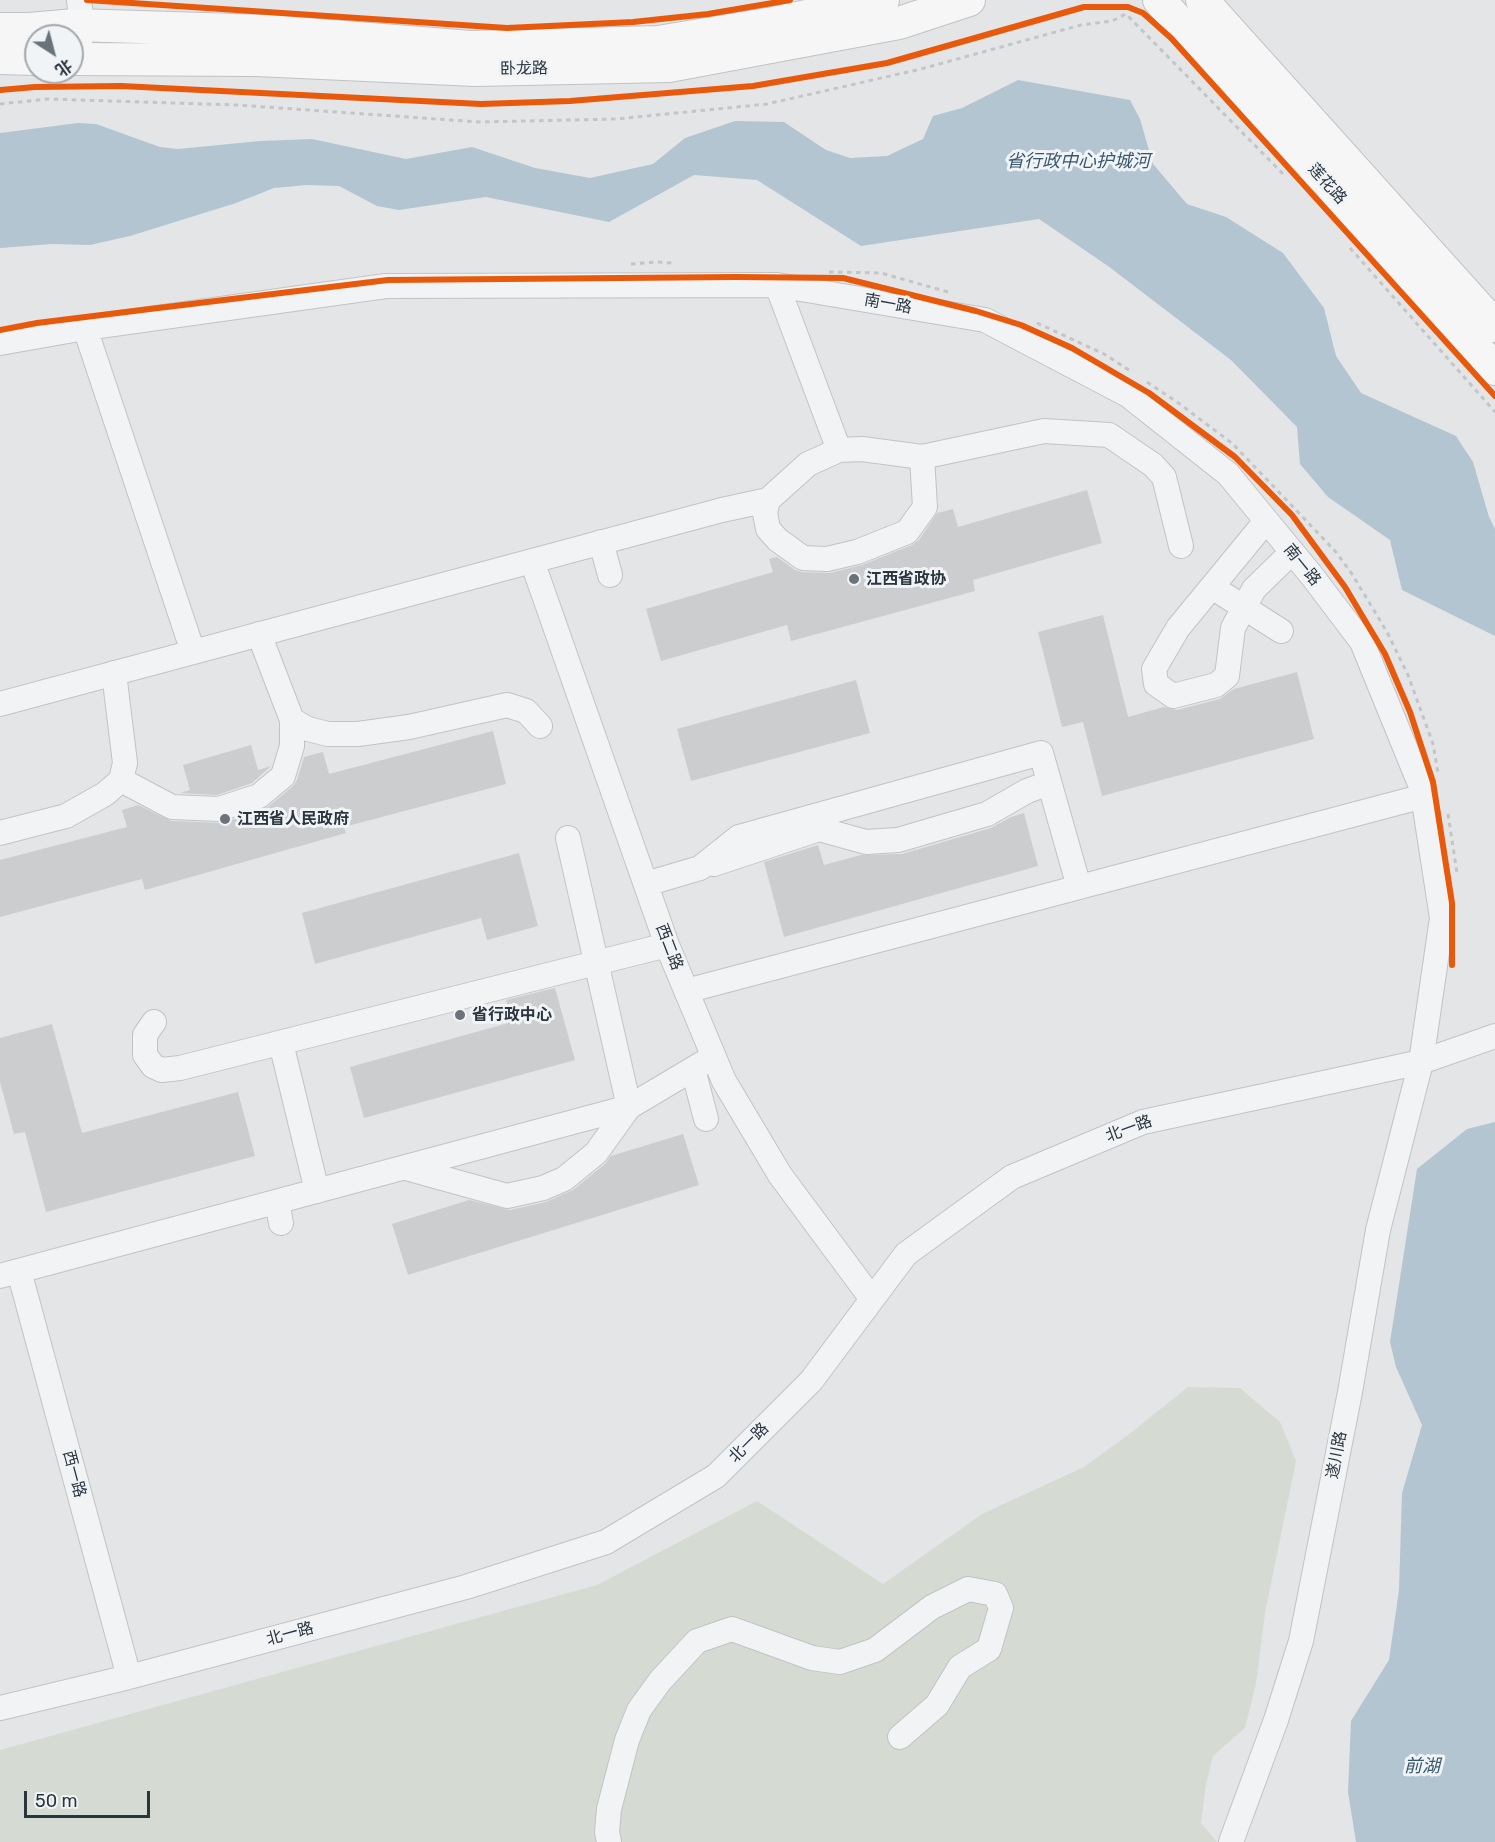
<!DOCTYPE html>
<html>
<head>
<meta charset="utf-8">
<style>
	body { margin:0 }
	#map { position:relative; width:1495px; height:1842px; overflow:hidden; background:#e3e5e7; font-family:Rubik,"Noto Sans SC",sans-serif }
	canvas { display:block }
	.north { position:absolute; left:24px; top:24px; width:60px; height:60px; box-sizing:border-box; background:#f1f4f6; border:2px solid #a2a8ad; border-radius:50%; rotate:144deg; font-size:16px; font-weight:700; line-height:24px; text-align:center; color:#2b353f }
	.north::after { content:''; display:block; margin:auto; width:21px; height:27px; background:#6b737a; clip-path:polygon(50% 0,100% 100%,50% 72%,0 100%) }
	.scale { position:absolute; left:24px; top:1791px; width:126px; height:27px; box-sizing:border-box; border:3px solid #2b353f; border-top:0; padding-left:8px; font-size:18px; line-height:21px; white-space:nowrap; color:#2b353f; -webkit-text-stroke:4px #f1f4f6; paint-order:stroke }
</style>
</head>
<body>
<div id="map">
<canvas width="1495" height="1842"></canvas>
<div class="north">北</div>
<div class="scale">50 m</div>
</div>
<script>
const c = document.querySelector('canvas').getContext('2d');
c.lineJoin = 'round';
function paint(path, color) { c.fillStyle = color; c.fill(path, 'evenodd'); }
function stroke(path, color, width, dash) { c.strokeStyle = color; c.lineWidth = width; c.lineCap = dash ? 'butt' : 'round'; c.setLineDash(dash || []); c.stroke(path); }
function drawText(font, color, halo, rows, align = 'center') {
  c.font = font + ' Rubik,"Noto Sans SC",sans-serif'; c.lineWidth = 6; c.setLineDash([]); c.textBaseline = 'middle'; c.strokeStyle = halo; c.fillStyle = color; for (const [text, x, y, turn = 0] of rows) {
    c.save(); c.translate(x, y); c.rotate((+turn || 0) * Math.PI / 180); c.textAlign = isNaN(turn) ? turn : align; if (halo) c.strokeText(text, 0, 0); c.fillText(text, 0, 0); c.restore();
  }
}
paint(new Path2D(`
	M1188,1387L1240,1388L1280,1422L1296,1461L1265,1613L1256,1684L1245,1728L1213,1756L1206,1784L1201,1823L1217,1842H0V1750L597,1585L757,1501L883,1584L982,1514L1084,1467L1128,1435Z`), '#d5dbd3');
paint(new Path2D(`
	M1018,80L1130,100L1140,119L1153,164L1187,204L1226,217L1283,253L1324,308L1336,356L1361,393L1456,436L1473,462L1489,517L1495,529V636L1402,590L1390,540L1328,497L1300,464L1297,427L1231,360L1108,266L1039,219L861,246L757,180L694,175L609,222L486,197L399,210L377,206L339,186L307,185L274,188L236,203L130,236L90,245L52,244L0,248V133L78,123L96,124L160,147L178,149L260,141L312,139L406,159L472,147L535,168L590,178L653,164L685,138L735,121L784,122L826,150L850,158L887,156L923,139L933,116L962,108Z
	M1495,1122V1842H1356L1348,1792L1351,1721L1389,1660L1399,1590L1402,1493L1422,1425L1396,1367L1390,1342L1417,1169L1467,1129Z`), '#b3c5d0');
paint(new Path2D(`
	M1087,490L1102,543L973,580L975,591L791,641L787,625L661,661L646,609L773,572L769,559L777,557L795,570L802,572L830,573L862,565L912,545L919,540L937,513L953,509L958,527Z
	M1103,615L1128,717L1164,707L1177,710L1220,699L1234,689L1297,672L1314,739L1102,796L1083,722L1062,727L1038,632Z
	M856,680L870,733L691,781L677,729Z
	M493,731L506,784L344,827L346,833L145,890L142,879L0,917V860L127,827L122,810L138,805L171,821L223,823L268,807L293,786L297,780L304,757L323,752L329,774Z
	M251,745L258,770L271,766L252,783L217,795L180,793L190,790L183,765Z
	M1024,813L1038,866L784,937L764,862L818,845L824,865L861,855L902,854L991,828L1011,817Z
	M519,853L538,926L487,940L481,918L315,964L302,913Z
	M555,988L575,1060L364,1118L350,1067L512,1022L506,1000Z
	M52,1024L82,1133L238,1092L255,1156L46,1212L25,1132L14,1134L0,1082V1038Z
	M683,1134L699,1185L408,1275L392,1224L469,1200L510,1210L546,1202L573,1190L605,1164L611,1156Z`), '#cbcdcf');
const minor = new Path2D(`
	M78,59L82,26L79,0
	M777,285L839,450
	M85,328L193,652
	M0,343L85,328L386,286L777,285L985,320L1128,395L1228,474L1312,576L1362,642L1422,789L1442,918L1421,1062L1378,1230L1350,1392L1301,1641L1276,1720L1231,1842
	M768,500L765,513L768,529L778,540L803,558L827,559L857,552L907,532L925,507L922,457
	M1266,521L1178,628L1154,669L1156,684L1173,696L1216,685L1227,676L1233,628L1254,589L1292,552
	M601,542L610,575
	M532,561L667,945L724,1081L780,1175L872,1299
	M1212,587L1281,631
	M259,634L292,720L308,729L328,734H358L409,727L507,705L526,711L540,726
	M0,704L722,510L768,500L808,464L839,450L862,449L922,457L1044,431L1109,435L1153,465L1164,477L1181,546
	M121,780L172,807L219,809L259,796L283,776L292,746V720
	M0,833L66,816L105,794L121,780L125,763L114,673
	M714,864L819,829L866,842L898,840L987,814L1027,791L1049,783
	M646,884L700,868L739,837L1041,753L1079,887
	M686,991L1424,796
	M154,1022L145,1035V1055L153,1066L162,1070L180,1068L667,945
	M281,1043L317,1191
	M693,1069L706,1119
	M406,1168L507,1196L543,1188L564,1179L596,1153L629,1107L568,838
	M277,1202L281,1223
	M19,1271L129,1677
	M0,1276L629,1107L713,1057
	M0,1708L129,1677L466,1587L606,1542L716,1476L811,1381L906,1254L1012,1177L1143,1122L1421,1062L1495,1036
	M609,1842L607,1832L609,1809L627,1740L639,1710L660,1681L697,1641L732,1629L812,1658L840,1662L875,1650L932,1607L968,1589L995,1594L1001,1608L989,1649L960,1667L937,1705L900,1737`);
const major = new Path2D(`
	M1159,0L1495,369
	M1202,0L1495,326
	M0,29H29L75,25L268,31L471,47L658,42L773,23L883,0
	M0,58L36,59
	M72,59L256,60L475,70L669,66L899,23L969,0`);
stroke(minor, '#c1c3c5', 26);
stroke(major, '#c0c2c4', 34);
stroke(new Path2D(`
	M0,104L48,99L237,105L479,122L616,119L767,104L921,69L1081,25L1112,21L1126,14L1283,174
	M1350,248L1495,412
	M631,264L656,262L672,263
	M829,272L881,273L948,292
	M1037,323L1104,354L1132,372
	M1147,382L1177,402L1233,444L1336,552L1352,574L1387,632L1408,675L1433,744L1438,773
	M1448,814L1457,873`), '#c3c5c7', 3, [4.5, 4.5]);
stroke(minor, '#f2f3f4', 24);
stroke(major, '#f6f6f6', 32);
stroke(new Path2D(`
	M87,0L507,28L633,22L708,14L790,0
	M0,90L35,87L121,86L481,104L570,101L753,86L887,63L1084,7H1128L1143,13L1171,38L1495,396
	M0,330L37,323L150,309L388,280L736,277L843,278L976,311L1021,325L1072,348L1149,393L1235,457L1292,515L1345,587L1385,654L1410,712L1433,782L1452,903V965`), '#e8590c', 6);
for (const [x, y, r, color] of [
	[854,579,6,"#6b737a"],
	[225,819,6,"#6b737a"],
	[460,1015,6,"#6b737a"]
]) { const dot = new Path2D(); dot.arc(x, y, r, 0, 2 * Math.PI); c.fillStyle = color; c.fill(dot); stroke(dot, '#f1f4f6', 2); }
drawText('16px', '#2b353f', '#f1f4f6', [
	["卧龙路",524,69,-1],
	["莲花路",1327,184,48],
	["南一路",888,304,10],
	["南一路",1302,565,51],
	["西二路",669,947,69],
	["北一路",1129,1129,-20],
	["北一路",749,1443,-45],
	["遂川路",1337,1455,-79],
	["西一路",74,1474,75],
	["北一路",290,1634,-15]
]);
drawText('bold 16px', '#2b353f', '#f1f4f6', [
	["江西省政协",866,579],
	["江西省人民政府",237,819],
	["省行政中心",472,1015]
], 'left');
drawText('italic 18px', '#38586f', '#f1f4f6', [
	["省行政中心护城河",1078,162],
	["前湖",1422,1767]
]);
</script>
</body>
</html>
